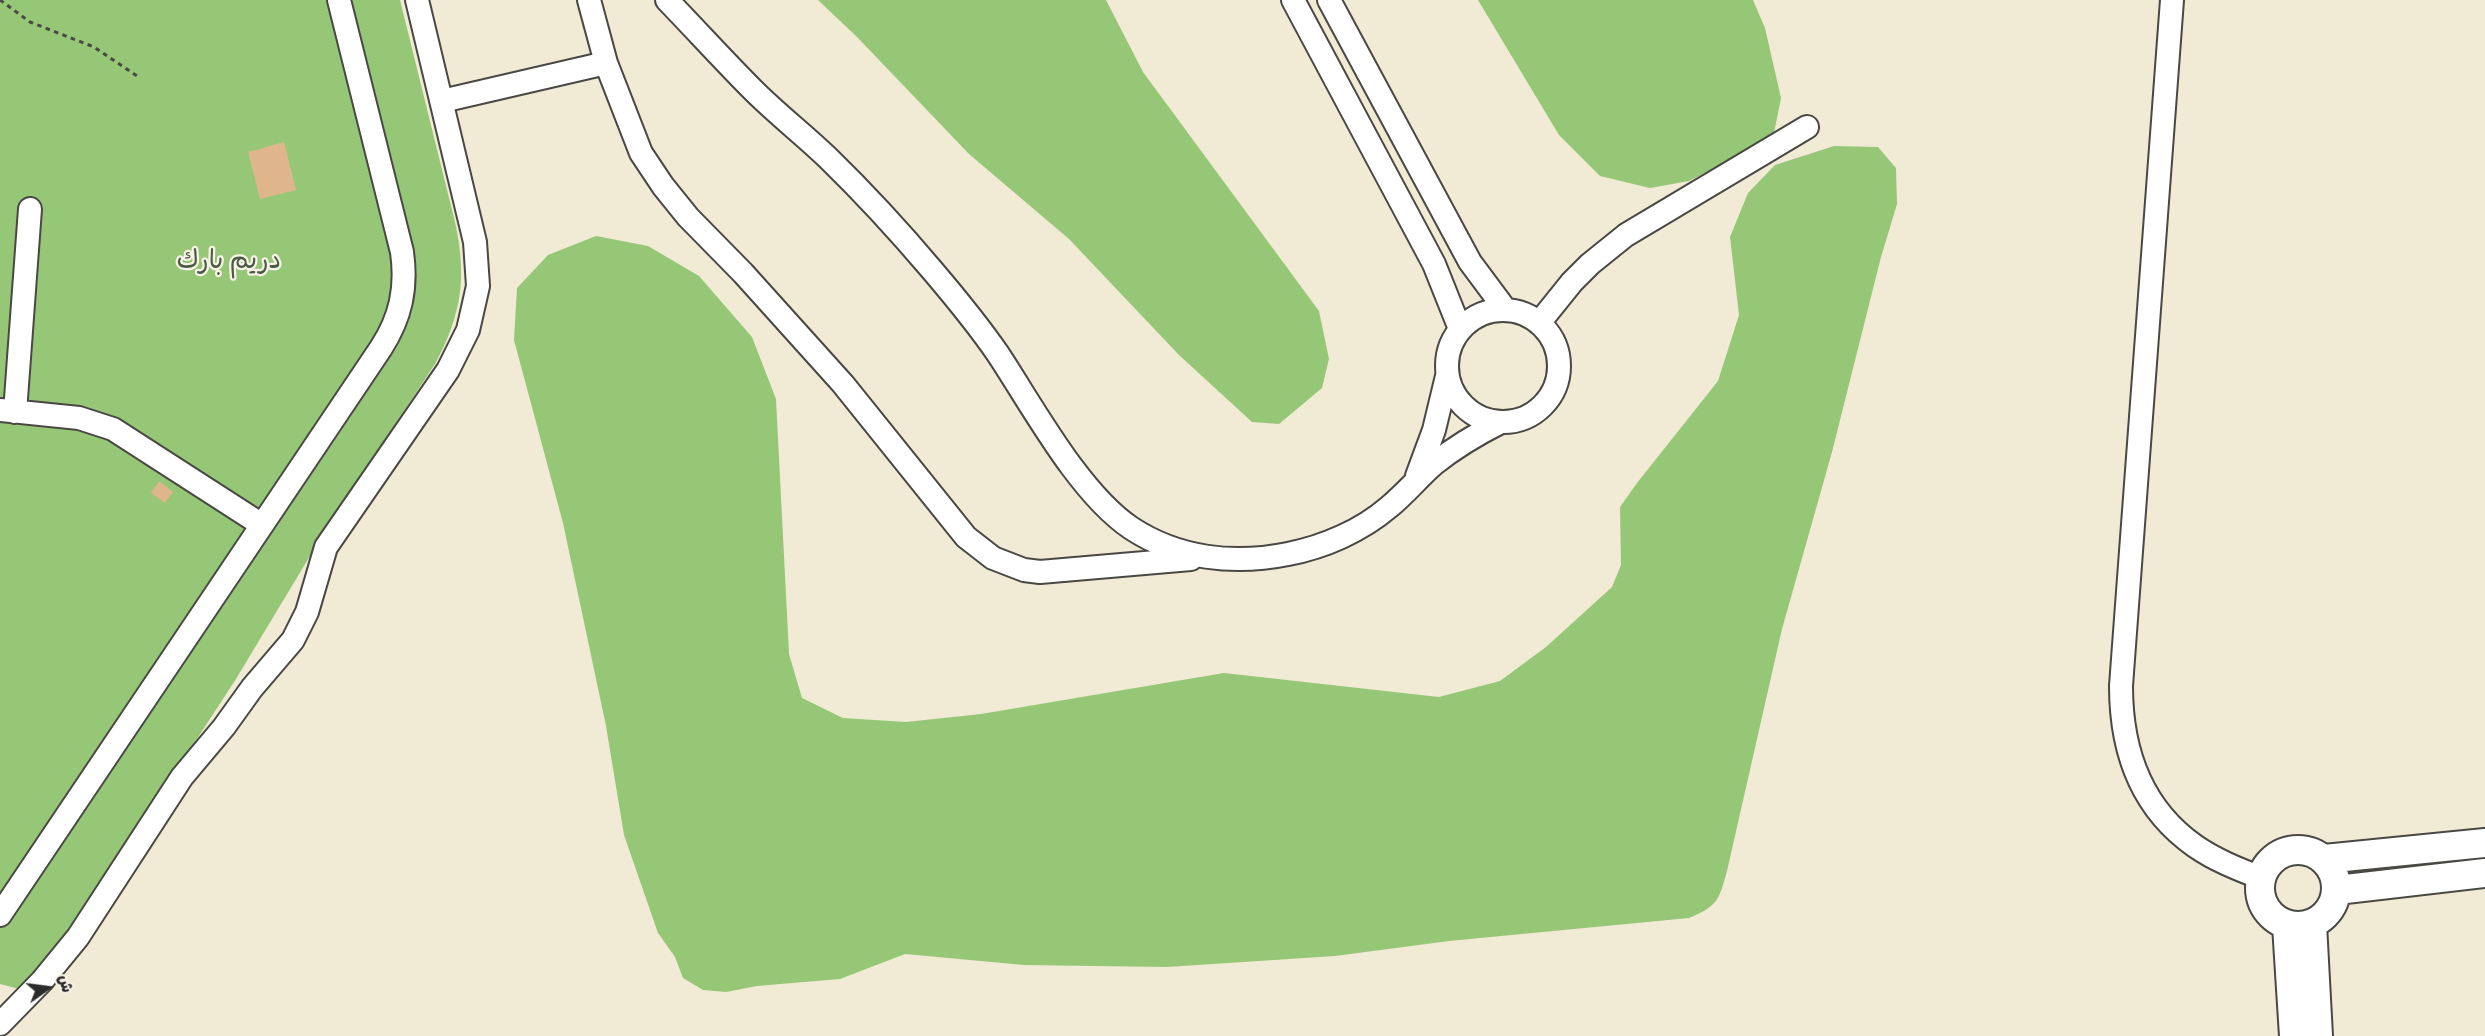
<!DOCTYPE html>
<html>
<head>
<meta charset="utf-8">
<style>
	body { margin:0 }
	#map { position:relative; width:2485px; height:1036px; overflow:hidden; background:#f1ead5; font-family:Caveat,"Playpen Sans Arabic",sans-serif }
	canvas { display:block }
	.north { position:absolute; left:18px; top:958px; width:60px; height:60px; -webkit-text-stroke:4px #f7f3e8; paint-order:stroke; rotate:76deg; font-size:16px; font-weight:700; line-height:24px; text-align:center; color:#2b2b2b }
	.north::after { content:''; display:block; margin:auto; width:21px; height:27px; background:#2b2b2b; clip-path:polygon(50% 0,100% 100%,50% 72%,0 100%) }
</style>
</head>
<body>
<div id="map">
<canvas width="2485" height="1036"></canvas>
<div class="north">ش</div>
</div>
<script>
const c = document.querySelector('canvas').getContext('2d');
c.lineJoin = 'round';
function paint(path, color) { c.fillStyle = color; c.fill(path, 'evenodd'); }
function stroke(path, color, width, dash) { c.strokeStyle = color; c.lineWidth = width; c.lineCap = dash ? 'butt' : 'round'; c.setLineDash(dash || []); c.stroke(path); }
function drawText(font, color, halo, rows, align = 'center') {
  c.font = font + ' Caveat,"Playpen Sans Arabic",sans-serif'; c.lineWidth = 4.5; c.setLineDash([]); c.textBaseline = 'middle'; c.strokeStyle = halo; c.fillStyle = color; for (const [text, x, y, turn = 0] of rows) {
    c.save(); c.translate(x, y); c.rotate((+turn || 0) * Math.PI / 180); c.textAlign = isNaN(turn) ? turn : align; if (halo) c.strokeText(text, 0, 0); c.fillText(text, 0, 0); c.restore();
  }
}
paint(new Path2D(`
	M0,0H400L455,222C467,277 462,314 435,364L331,521L236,679L88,906L23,990L0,984Z
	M818,0H1106L1143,72L1319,311L1329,359L1322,388L1279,424L1252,422L1179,355L1069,239L969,154L857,37Z
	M1478,0H1753L1765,28L1781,98L1773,138L1689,181L1650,188L1600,176L1559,135Z
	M1834,146L1878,147L1896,168L1897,204L1881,257L1832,452L1782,629L1727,871C1719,900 1718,906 1689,918L1449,941L1335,956L1167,967L1024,965L905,954L840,979L757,986L726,992L703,990L683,978L675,957L658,933L624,835L606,726L563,523L514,340L517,288L548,255L596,236L648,246L699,276L752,337L776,399L789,654L802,698L843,718L906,722L981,714L1224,673L1439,697L1500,681L1546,647L1612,587L1621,565L1620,507L1637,483L1718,381L1739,315L1730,237L1748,193L1775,165Z`), '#96c777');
paint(new Path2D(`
	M284,142L296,190L260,199L248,152Z
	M159,481L173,492L165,503L151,493Z`), '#dfb68b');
const minor = new Path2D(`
	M589,0L606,63L641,153L663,186L688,217L743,273L843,384L966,537L993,558L1024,570L1040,572L1191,559
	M667,0C696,30 724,61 753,90C777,114 804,135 828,158C865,194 899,231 932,270C955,297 978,325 998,354C1033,407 1079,493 1131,528C1178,559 1234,565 1288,554C1324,547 1361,531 1389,507C1405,494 1419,477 1434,464C1455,447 1477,434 1501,422
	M1293,0L1434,264L1460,329
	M1329,0L1470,262L1505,309
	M2172,0L2121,686C2121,750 2141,808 2195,846C2215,860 2238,869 2261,878
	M442,101L606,63
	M1447 366a56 56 0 1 1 112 0a56 56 0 1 1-112 0Z
	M1539,323L1572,282L1590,264L1626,235L1807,127
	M0,410L79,418L113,429L262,525
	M15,412L30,209
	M1417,476L1434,430L1447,376
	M0,915L381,348C401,317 407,288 402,252L339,0
	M0,1024L42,981L78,937L182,777L224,727L252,688L293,640L307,612L326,547L448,370L468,330L478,286L475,242L417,0`);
const major = new Path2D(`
	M2260 888a38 38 0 1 1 76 0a38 38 0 1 1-76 0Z
	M2324,859L2485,843
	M2337,890L2485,873
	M2312,924L2318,1036
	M2287,925L2294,1036`);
stroke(minor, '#494844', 26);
stroke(major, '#494844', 32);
stroke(new Path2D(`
	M0,0L30,22L94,47L140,78`), '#494844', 3, [4.5, 4.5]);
stroke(minor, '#fff', 22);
stroke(major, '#fff', 28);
drawText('26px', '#4b5a42', '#f7f3e8', [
	["دريم بارك",229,261]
]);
</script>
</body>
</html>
